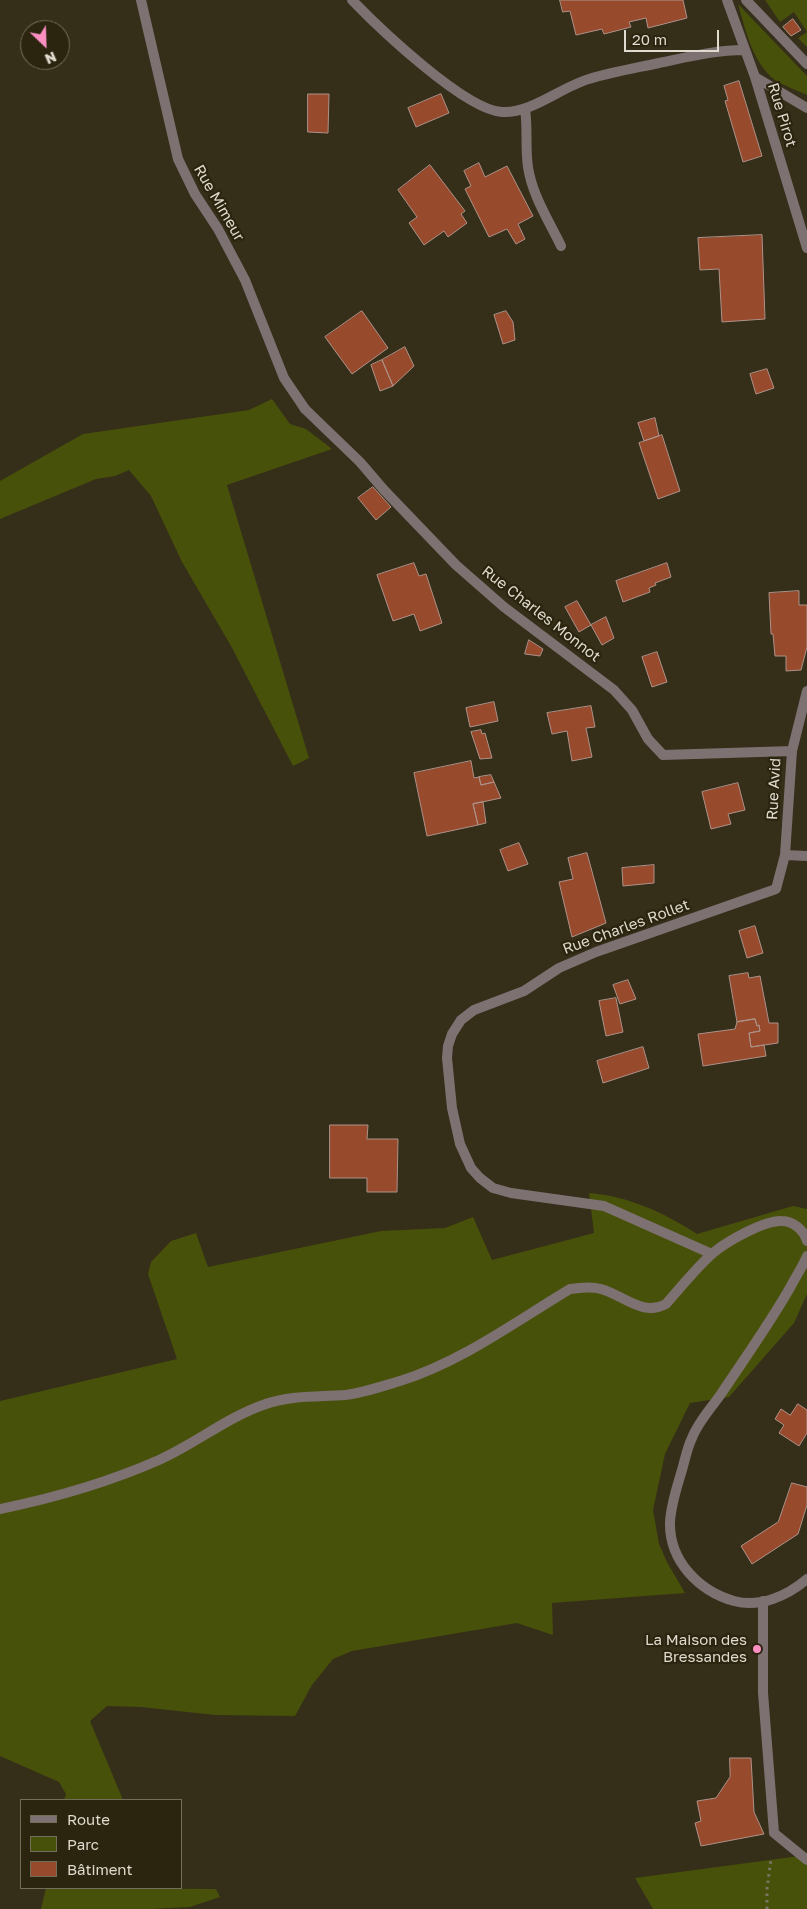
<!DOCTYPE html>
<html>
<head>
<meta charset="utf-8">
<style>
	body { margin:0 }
	#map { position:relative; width:807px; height:1909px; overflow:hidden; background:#352e19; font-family:"Golos Text",sans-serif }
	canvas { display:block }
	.legend { position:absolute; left:20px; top:1799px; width:162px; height:90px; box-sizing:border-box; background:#2b240f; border:1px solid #736d5b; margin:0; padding:6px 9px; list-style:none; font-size:15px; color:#dfdbce }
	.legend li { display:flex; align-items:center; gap:10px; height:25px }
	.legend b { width:25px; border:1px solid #736d5b }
	.north { position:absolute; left:20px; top:20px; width:50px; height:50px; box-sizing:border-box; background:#2b240f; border:1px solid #736d5b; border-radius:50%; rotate:156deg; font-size:14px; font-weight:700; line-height:20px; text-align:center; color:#dfdbce }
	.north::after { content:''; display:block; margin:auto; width:18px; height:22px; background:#fc8fc2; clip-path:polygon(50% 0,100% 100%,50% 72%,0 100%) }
	.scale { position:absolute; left:624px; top:30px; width:95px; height:22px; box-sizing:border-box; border:2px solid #dfdbce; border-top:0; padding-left:6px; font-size:15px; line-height:18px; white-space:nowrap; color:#dfdbce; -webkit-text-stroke:4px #2b240f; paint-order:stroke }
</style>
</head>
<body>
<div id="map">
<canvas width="807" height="1909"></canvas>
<ul class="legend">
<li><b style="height:6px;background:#7d7172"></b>Route</li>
<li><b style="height:14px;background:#48510a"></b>Parc</li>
<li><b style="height:14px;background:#984a2d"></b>Bâtiment</li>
</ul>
<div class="north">N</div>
<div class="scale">20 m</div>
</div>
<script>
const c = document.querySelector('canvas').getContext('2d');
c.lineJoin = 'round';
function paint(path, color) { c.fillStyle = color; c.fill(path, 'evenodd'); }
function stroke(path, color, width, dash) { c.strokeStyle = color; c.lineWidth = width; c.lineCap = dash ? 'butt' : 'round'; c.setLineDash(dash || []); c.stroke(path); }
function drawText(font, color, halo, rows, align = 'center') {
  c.font = font + ' "Golos Text",sans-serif'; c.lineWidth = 4.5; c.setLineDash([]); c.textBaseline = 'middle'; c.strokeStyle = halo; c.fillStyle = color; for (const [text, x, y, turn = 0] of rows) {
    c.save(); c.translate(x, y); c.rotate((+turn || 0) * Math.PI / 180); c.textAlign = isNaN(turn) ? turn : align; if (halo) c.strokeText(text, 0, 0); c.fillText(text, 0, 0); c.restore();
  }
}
paint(new Path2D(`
	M765,0H807V47L798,38L807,32L794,12L780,22Z
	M738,4L807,76V95C797,90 784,86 775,80C752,62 746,31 738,4Z
	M272,399L290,424L306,429L332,449L227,485L309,758L293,766L231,646L182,562L151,496L129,470L115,476L96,479L0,519V481L83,434L249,410Z
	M589,1193C628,1196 665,1213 697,1234L793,1206L807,1209V1294L794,1323L729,1397L690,1403L665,1454L653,1510L659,1544L667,1562L685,1593L552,1603L553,1635L517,1623L352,1651L333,1659L312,1685L295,1716L215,1715L141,1707L107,1706L90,1721L123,1800H64L66,1794L59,1782L0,1756V1401L177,1359L148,1274L151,1262L171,1241L196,1233L208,1267L381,1231L445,1228L473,1217L492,1260L594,1233Z
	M807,1855V1909H653L635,1878Z
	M46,1888L216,1889L220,1897L190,1907L151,1909H41Z`), '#48510a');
const building = new Path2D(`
	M560,0H683L687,18L648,28L646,18L629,22L631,27L604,34L602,29L576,35L570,11L563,12Z
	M793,19L801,30L791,36L783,27Z
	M739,81L762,156L743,162L725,101L728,100L724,86Z
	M308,94H329L328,133L308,132Z
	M441,94L449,113L416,127L408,108Z
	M479,163L485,177L507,166L533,216L518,224L525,239L516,244L507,229L489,237L465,189L471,186L464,171Z
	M430,165L465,211L461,214L467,223L448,237L444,231L424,245L409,223L417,217L398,190Z
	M762,235L765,319L722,322L719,269L700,270L698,238Z
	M362,311L388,348L352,374L325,337Z
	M506,311L513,322L515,340L503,344L494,315Z
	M405,347L414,366L393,386L382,360Z
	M382,360L393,386L380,391L371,365Z
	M767,369L774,388L756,394L750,374Z
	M655,418L659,436L644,441L638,423Z
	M662,435L680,491L658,499L639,443Z
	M373,487L391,507L376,520L358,498Z
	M414,563L419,576L426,574L442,623L420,631L414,614L393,621L377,575Z
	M667,563L671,577L655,583L656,585L649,588L650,592L623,602L616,581Z
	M799,591V605H807V647L801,670L786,671V656H775L773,634H771L769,593Z
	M577,601L591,625L579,632L565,607Z
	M606,617L614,638L602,645L591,625Z
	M529,640L543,649L540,656L525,654Z
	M657,652L667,682L652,687L642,657Z
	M494,702L498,721L470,727L466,708Z
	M591,706L595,727L586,728L592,757L572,761L567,731L552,734L547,713Z
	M481,730L482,734L485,733L492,758L480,759L471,732Z
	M471,761L474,778L479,777L481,785L494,782L501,798L473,804L478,825L427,836L414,773Z
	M491,775L494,782L481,785L479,777Z
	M738,783L745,810L728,814L731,824L711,829L702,792Z
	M483,802L486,823L478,825L473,804Z
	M519,843L528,864L508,871L500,850Z
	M587,853L606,923L572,937L559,882L573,879L568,858Z
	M654,865V883L623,886L622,868Z
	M755,926L763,953L747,958L739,931Z
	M748,973L749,978L760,976L769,1023H778V1043L751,1047L749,1033L760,1031L759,1025L757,1026L755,1019L737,1022L729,976Z
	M628,980L636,999L620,1004L613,985Z
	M616,998L623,1032L606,1036L599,1001Z
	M755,1019L757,1026L759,1025L760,1031L749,1033L751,1047L764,1045L766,1056L703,1066L698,1034L735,1029L737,1022Z
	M643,1047L649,1068L603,1083L597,1061Z
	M330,1125H368L367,1139H398L397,1192H367V1178H330Z
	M798,1404L807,1410V1433L799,1446L779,1433L784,1425L775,1419L781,1409L790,1415Z
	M792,1483L807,1487V1505L798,1534L752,1564L741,1546L778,1522Z
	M730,1758H751L754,1812L764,1834L701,1846L695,1823L701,1821L697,1801L716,1798L730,1777Z`);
paint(building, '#984a2d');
stroke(building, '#ad9289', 1);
stroke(new Path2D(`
	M767,1909V1889L771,1859`), '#7b7563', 3, [2.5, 4]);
stroke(new Path2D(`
	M305,409L360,462L384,490L456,565L504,607L614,690L632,710L648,739L663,755L792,751`), '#7d7172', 10);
stroke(new Path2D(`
	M141,0L178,159L195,194L218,229L245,280L284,378L305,409
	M352,0C379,28 465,110 502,112C531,114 561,87 589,79C612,72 636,68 659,63C688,57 715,50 745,50
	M727,0L755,77L807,248
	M746,0L807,64
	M755,77L807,108
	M525,109C528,128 525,148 528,167C532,195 549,221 561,246
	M785,855L807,856
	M712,1254L604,1206L511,1193L493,1188L480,1178L471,1168L460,1144L452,1108L447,1058L448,1046L452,1034L461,1020L474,1010L524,991L559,968L596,952L776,889L785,855L792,751L807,691
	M807,1256C803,1266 796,1276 791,1286C770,1323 745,1358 721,1394C712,1407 698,1422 692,1438C687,1448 685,1460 682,1470C677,1487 671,1504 670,1522C669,1561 699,1591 734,1601C760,1608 787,1596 807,1579
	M0,1509C54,1498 109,1482 159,1460C195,1444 226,1418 263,1405C289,1395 317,1397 345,1395C363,1393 383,1386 400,1381C461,1362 515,1322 570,1289C580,1288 590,1286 601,1289C623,1295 643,1317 666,1304C681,1287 696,1268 713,1253C726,1242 764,1220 782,1221C793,1221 804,1230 807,1241
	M763,1601V1693L774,1833L807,1860`), '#7d7172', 10);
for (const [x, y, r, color] of [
	[757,1649,5,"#fc8fc2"]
]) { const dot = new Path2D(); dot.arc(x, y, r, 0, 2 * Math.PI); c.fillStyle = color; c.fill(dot); stroke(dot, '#2b240f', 2); }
drawText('15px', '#dfdbce', '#2b240f', [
	["Rue Pirot",782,115,73],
	["Rue Mimeur",219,203,60],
	["Rue Charles Monnot",541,614,38],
	["Rue Avid",774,789,-87],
	["Rue Charles Rollet",626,927,-20]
]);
drawText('15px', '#dfdbce', '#2b240f', [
	["La Maison des",747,1640],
	["Bressandes",747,1657]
], 'right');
</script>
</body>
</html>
